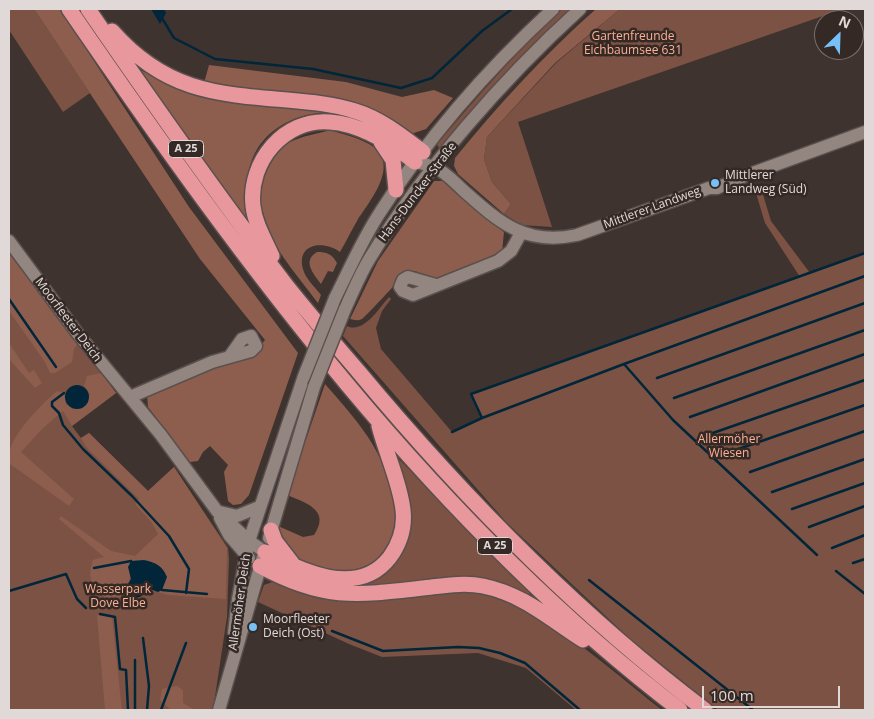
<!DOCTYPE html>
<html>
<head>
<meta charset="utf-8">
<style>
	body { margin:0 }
	#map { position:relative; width:874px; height:719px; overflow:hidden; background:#3e332f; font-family:"Open Sans",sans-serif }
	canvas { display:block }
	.frame { position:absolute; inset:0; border:10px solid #e1d9d7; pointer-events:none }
	.north { position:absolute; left:814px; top:10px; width:50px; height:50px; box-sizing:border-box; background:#342925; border:1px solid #796f6c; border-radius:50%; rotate:24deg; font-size:14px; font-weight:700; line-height:20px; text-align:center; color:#e1d9d7 }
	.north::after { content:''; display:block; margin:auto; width:18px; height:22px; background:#76c0f7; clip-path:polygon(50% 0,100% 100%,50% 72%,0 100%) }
	.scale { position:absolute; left:702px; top:686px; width:138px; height:22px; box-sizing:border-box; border:2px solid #e1d9d7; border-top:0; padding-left:6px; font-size:15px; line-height:18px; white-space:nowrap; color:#e1d9d7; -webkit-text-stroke:4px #342925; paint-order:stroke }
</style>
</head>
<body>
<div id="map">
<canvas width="874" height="719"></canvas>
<div class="frame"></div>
<div class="north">N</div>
<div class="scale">100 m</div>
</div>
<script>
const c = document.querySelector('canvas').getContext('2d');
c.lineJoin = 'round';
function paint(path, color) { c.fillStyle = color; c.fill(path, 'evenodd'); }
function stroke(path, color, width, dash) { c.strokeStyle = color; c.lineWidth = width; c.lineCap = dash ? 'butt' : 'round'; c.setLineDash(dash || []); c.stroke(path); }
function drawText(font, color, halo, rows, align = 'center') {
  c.font = font + ' "Open Sans",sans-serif'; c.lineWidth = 5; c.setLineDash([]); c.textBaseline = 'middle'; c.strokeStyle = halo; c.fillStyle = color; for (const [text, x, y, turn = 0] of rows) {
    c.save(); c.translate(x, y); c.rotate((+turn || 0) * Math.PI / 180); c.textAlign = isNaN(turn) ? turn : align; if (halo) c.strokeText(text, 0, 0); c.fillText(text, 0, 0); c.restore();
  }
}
paint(new Path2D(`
	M9,9H34L90,93L63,112L9,30Z
	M561,9H570L510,68L440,150L437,144C477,97 517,51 561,9Z
	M620,9H843L518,122L552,227L521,225L504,214L511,204L492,182L484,159L487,137L556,63Z
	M761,188L771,221L810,273L865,253V710H718L629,638L507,523L343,336L347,326C364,334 379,308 389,297L391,299L382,311L376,328L381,349L452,432L482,417L471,394L800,277L765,223L756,193Z
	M9,253L116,393L72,426L81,438L89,433L148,491L174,467L228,548L229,558L227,617L213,710H9Z
	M391,451L530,593L529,596L510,587L346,590L276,565L374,577L407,534Z
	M275,581C312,590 348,603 386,600C409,598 452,586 472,589C533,598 613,672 662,710H576L526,668L478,653L382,657L349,644L258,602L264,585Z`), '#7b5243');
paint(new Path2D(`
	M34,9H60L189,207L298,353L249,495L241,504L233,505L228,501L224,472L228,465L210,446L203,452L198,461L190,462L148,407L147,395L254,353L265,340L200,259Z
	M596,9H620L555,63L487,137L484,159L492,182L511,204L504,214L458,174L454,166L455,158C499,104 545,54 596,9Z
	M209,65L346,82L402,97L434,90L453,98L426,129L411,134L368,109L328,98L204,83Z
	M136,68L193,95L324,112C314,114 303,115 294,119C246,139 242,181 249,225Z
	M330,130C342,134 356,137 367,143C404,162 370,200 357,221C351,231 346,242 340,252C324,240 296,243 303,269C305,278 315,287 321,295L318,303C289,263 240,216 270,165C274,157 282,146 290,142C302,136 317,134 330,130Z
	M434,181H443L504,232L502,252L435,279L415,271L401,277C398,282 367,315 362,319C358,321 354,320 350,319L378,261Z
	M317,252C327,252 332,254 337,263L333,272L328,271L321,284C313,273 302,261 317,252Z
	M9,253L78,343L74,349L72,362L55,373H50L45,362L9,311Z
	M9,343L29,373L34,370L42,383L35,388L9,359Z
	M101,373L116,393L72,426L63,411L42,429L21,452L74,499L69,506L10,464C2,442 41,405 57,391L64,393L66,405L90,394L84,386L87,376Z
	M325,384C340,401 355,418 368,437C393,475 418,546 362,569C344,577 298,566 284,551C277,544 277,535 278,526L303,537L314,535C331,510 306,503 287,495Z
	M89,433L148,491L174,467L227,548L226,599L168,595L158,592L162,590L131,572L126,597C120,597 111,598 105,597C89,591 88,573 93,560L104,557L59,519L61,516L111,551L135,556L158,534L152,523L135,504L139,499L87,448L81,438Z
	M97,615L112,617L122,710H105Z
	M177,686L183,690V703L195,710H171L160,700L162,689Z`), '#8d5e4d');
paint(new Path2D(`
	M151,9H164L166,13L160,24Z
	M65 397a12 12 0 1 1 24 0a12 12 0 1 1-24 0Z
	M144,560C156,563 162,565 167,577L162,590L158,592L150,589L140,597L130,599L126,597V587L131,579L128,567L131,561Z`), '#012639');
stroke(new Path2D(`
	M162,18L174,38L215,59L313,69L401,88L432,78L482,31L512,9
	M9,299L56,367
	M657,378L865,303
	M64,393L52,402V406L59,413L63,425L83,449L132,496L169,536L189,569L186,593
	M674,398L865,330
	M690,417L865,354
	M482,418L624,364
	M452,432L482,418L471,394L865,253
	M710,434L865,380
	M730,452L865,405
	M750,472L865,431
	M772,492L865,459
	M792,509L865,483
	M809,527L865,506
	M832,548L865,535
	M817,555L673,420L624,364L865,276
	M853,563L865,559
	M94,568L131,561
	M836,571L865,594
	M589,580L753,710
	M162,590L207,594
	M9,591L66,574L77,599L86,608
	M100,614L115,617L120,669L126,670L128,710
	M332,631L383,651L458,647L479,648L500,653L525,663L580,710
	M143,638L149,686L147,710
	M135,710V660
	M161,710L186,643`), '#012639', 2.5);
const minor = new Path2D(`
	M415,162C421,163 428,165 434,167C446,172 455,183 464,191C500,223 526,246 577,235L709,188H717L742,177L865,132
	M9,241L78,334L161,435L217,511L249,541L265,552
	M436,285L408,277L403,280L400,287L403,291L413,295L498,261L511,251L521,233
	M335,298C350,268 363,238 381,211C428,137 489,68 553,9
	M345,309C353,292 360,274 370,258C424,169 503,79 580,9
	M130,397L212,362L251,351L256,346L251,336L242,339L230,356
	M220,512L237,516L259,507
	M220,518L229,535L249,558
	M269,538L314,387
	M234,633L238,599L249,541L304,376
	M219,710L263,557`);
const highway = new Path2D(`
	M69,9C244,264 431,520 680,710
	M88,9C152,102 217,195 286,285C309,314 334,343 358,371C462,496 575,612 705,710
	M112,31C164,90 213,94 287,100C310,102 333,104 355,111C381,119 402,136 423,152
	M381,142L393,160L396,190
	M272,256C265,240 255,224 253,206C248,162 284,118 330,122C360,124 392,144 415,162
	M271,530L275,541L292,563
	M265,552C301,571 358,599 390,557C400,543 405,527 403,510C400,482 386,454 379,426
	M260,566C322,600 355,596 423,588C442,586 464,582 483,586C523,594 550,619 583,640`);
stroke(minor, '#5a504d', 15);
stroke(highway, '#5a504d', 18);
stroke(minor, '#938580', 12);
stroke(highway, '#e8979d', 15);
const minorBridge = new Path2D(`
	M304,376L335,298
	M314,387L345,309`);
stroke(minorBridge, '#5a504d', 15, []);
stroke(minorBridge, '#938580', 12);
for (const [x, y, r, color] of [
	[715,183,5,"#76c0f7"],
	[253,627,5,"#76c0f7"]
]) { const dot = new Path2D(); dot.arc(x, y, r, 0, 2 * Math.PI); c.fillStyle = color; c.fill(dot); stroke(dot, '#342925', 2); }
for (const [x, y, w] of [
	[186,149,35],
	[495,546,35]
]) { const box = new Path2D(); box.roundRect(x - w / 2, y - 8.5, w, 17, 4); c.fillStyle = '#342925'; c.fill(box); stroke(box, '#e1d9d7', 1); }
drawText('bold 11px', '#e1d9d7', null, [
	["A 25",186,149],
	["A 25",495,546]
]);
drawText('12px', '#fcb095', '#342925', [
	["Gartenfreunde",633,37],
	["Eichbaumsee 631",633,51],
	["Allermöher",729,440],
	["Wiesen",729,454],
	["Wasserpark",118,590],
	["Dove Elbe",118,604]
]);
drawText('12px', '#e1d9d7', '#342925', [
	["Mittlerer",725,176],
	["Landweg (Süd)",725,190],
	["Moorfleeter",263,620],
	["Deich (Ost)",263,634]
], 'left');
drawText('12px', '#e1d9d7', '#342925', [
	["Hans-Duncker-Straße",418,192,-53],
	["Mittlerer Landweg",652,208,-20],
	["Moorfleeter Deich",68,320,53],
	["Allermöher Deich",240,602,-82]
]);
</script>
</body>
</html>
